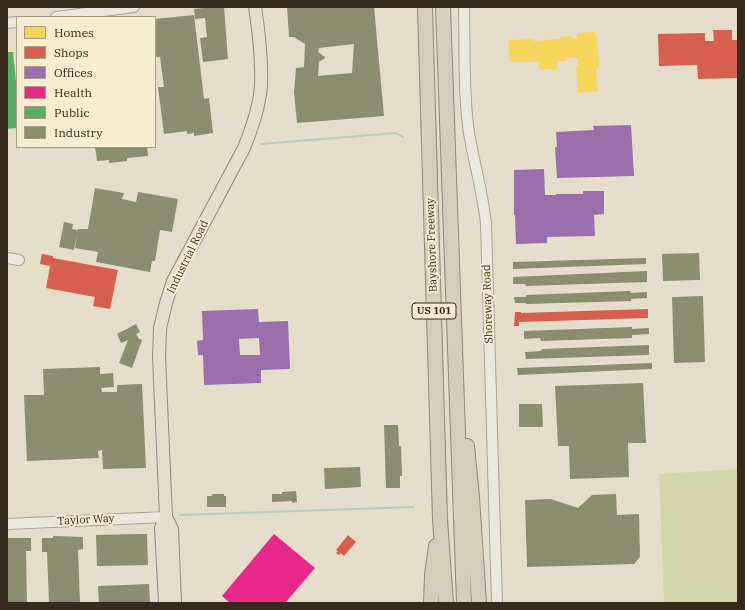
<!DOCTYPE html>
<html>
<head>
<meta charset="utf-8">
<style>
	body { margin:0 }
	#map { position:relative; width:745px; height:610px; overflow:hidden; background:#e5ddca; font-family:"IBM Plex Serif",serif }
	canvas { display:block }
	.frame { position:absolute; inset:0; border:8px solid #382a1c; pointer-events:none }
	.legend { position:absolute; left:16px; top:16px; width:140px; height:132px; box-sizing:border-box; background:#f7eccf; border:1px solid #ab9e87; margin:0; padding:5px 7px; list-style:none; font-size:12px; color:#382a1c }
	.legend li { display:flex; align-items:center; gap:8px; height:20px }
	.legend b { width:20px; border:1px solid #ab9e87 }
</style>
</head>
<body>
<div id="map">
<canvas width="745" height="610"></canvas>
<div class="frame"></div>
<ul class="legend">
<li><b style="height:11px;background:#f6d55c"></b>Homes</li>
<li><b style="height:11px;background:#d6604d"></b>Shops</li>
<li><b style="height:11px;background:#9970ab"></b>Offices</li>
<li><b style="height:11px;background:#e7298a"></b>Health</li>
<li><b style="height:11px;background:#5aae61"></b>Public</li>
<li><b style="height:11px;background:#8c8c6e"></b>Industry</li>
</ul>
</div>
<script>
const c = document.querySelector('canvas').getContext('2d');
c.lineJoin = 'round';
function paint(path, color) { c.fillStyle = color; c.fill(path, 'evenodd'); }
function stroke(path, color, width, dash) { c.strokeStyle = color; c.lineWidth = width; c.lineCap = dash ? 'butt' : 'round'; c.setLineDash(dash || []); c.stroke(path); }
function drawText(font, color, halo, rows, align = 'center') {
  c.font = font + ' "IBM Plex Serif",serif'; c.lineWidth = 4; c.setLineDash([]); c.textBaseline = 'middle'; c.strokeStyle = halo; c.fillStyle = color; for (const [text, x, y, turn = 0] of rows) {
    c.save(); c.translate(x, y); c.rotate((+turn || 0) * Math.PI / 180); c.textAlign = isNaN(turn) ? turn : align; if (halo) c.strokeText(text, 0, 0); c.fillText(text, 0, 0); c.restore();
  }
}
paint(new Path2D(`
	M738,469V603H664L659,474Z`), '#d4d5ab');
paint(new Path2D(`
	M595,32V36L597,37L599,67H596L598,91L578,93L576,66H578V58H567V61H557V69H539V62H510L508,40L533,39V41L560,39V37L572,36V39L577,38V33Z`), '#f6d55c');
paint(new Path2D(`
	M713,30H732V40H738V78L698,79L697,65L659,66L658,34L705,33V41H714Z
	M42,254L53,256V258L118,270L110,309L93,306L95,297L46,288L50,266L40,264Z
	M648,309V318L519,322V326H514L515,312H521V313Z
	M348,535L356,542L344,556L341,553L339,555L336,553L338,551L336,550Z`), '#d6604d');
paint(new Path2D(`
	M631,125L634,176L557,178L555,147H557L556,132L594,130L593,126Z
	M544,169L545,195H556V194H583V191H604V214L594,215L595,236L547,237V243L516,244L515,215H514V170Z
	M258,309L259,322L288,321L290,369L261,370V383L204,385L203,355H198L197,341L203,340L202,311ZM259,338L260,355H240L239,339Z`), '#9970ab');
paint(new Path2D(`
	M274,534L315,568L285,603H230L222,596Z`), '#e7298a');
paint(new Path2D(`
	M7,52H13L17,90V128L7,129Z`), '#5aae61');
paint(new Path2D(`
	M214,7H224L228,59L203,62L200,38L207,37L205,18L195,19L194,9Z
	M287,7H374L384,116L297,123L294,92L296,68L304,67L305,44L294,37H289ZM354,44L352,73L318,76L319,62L325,58V57L318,52L319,48Z
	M194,15L204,99L209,98L213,133L194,136V133L187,134V131L164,134L158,87H164L160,57H155V19Z
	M95,147H147L148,156L127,158V161L109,163V160L97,161Z
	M95,188L124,193L122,199L136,202L138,192L178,199L172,232L160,230L155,261H152L150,272L96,262L98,252L75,248L78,229H88Z
	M64,222L73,224L72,229L78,230L74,250L59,247Z
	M699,253L700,280L663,281L662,254Z
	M646,258V264L513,269V262Z
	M647,271V282L526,286L525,284H513V277Z
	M630,291L631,293L647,292V298L631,299V301L526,304V303H515L514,297H526V295Z
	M703,296L705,362L674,363L672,297Z
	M136,324L140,332L136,334L139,339L142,340L132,368L119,363L128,340L121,343L117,334Z
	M632,327V329L649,328V334L632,335V338L541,341L540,338L524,339V331Z
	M649,345V355L526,359L525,352L541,351L542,349Z
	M652,363V369L518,375L517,368Z
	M100,367V374L113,373L114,387L101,388L102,392H117V385L142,384L146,468L103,469L102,450L98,451L99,458L27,461L24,395H44L43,369Z
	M643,383L646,443H628L629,477L570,479L569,446H558L555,386Z
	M519,404H542L543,427H519Z
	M384,425H398L399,446H401L402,476H400V488H386Z
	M360,467L361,487L325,489L324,468Z
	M296,491L297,502L292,503V501L272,502V494H282V492Z
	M212,494H224V496H226V507H207V496H212Z
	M616,494L617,515L639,514L640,557L634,564L527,567L525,500L551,499L578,508L592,495Z
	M141,534H147L148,565L97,566L96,535Z
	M53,536L83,537V549L78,550L80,603H49L47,552H42V538H53Z
	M7,538H31V551H26L27,603H7Z
	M149,584L150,603H99L98,586Z`), '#8c8c6e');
stroke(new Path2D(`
	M261,144L396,133L403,137
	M180,515L414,507`), '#b6c9bd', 2);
const minor = new Path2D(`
	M464,7C465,47 463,93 469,133C474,163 483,193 486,224L497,603
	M56,17L134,7
	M7,23L17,22
	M7,258L19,260
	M7,524L166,517`);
const major = new Path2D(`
	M165,603L161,528L166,517
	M175,603L172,529L166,517L159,357L160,328L166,303L173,281L244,148C252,128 260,106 261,85C262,59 259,33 255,7`);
const highway = new Path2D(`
	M425,7L440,520L446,603
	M443,7L464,603
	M467,446L472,497L479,603
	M431,603L432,575L436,546`);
stroke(minor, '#a9a194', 12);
stroke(major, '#8f877a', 14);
stroke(highway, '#8f877a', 16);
stroke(minor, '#ece7dc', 10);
stroke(major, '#e4ddcd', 12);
stroke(highway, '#d7cdbb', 14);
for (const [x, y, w] of [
	[434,311,44]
]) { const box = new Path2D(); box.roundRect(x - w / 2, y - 8, w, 16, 3); c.fillStyle = '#f7eccf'; c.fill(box); stroke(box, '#382a1c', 1); }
drawText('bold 10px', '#382a1c', null, [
	["US 101",434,311]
]);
drawText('11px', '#382a1c', '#f7eccf', [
	["Bayshore Freeway",432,245,-92],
	["Industrial Road",188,257,-64],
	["Shoreway Road",488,304,-92],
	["Taylor Way",86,520,-3]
]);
</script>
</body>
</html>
